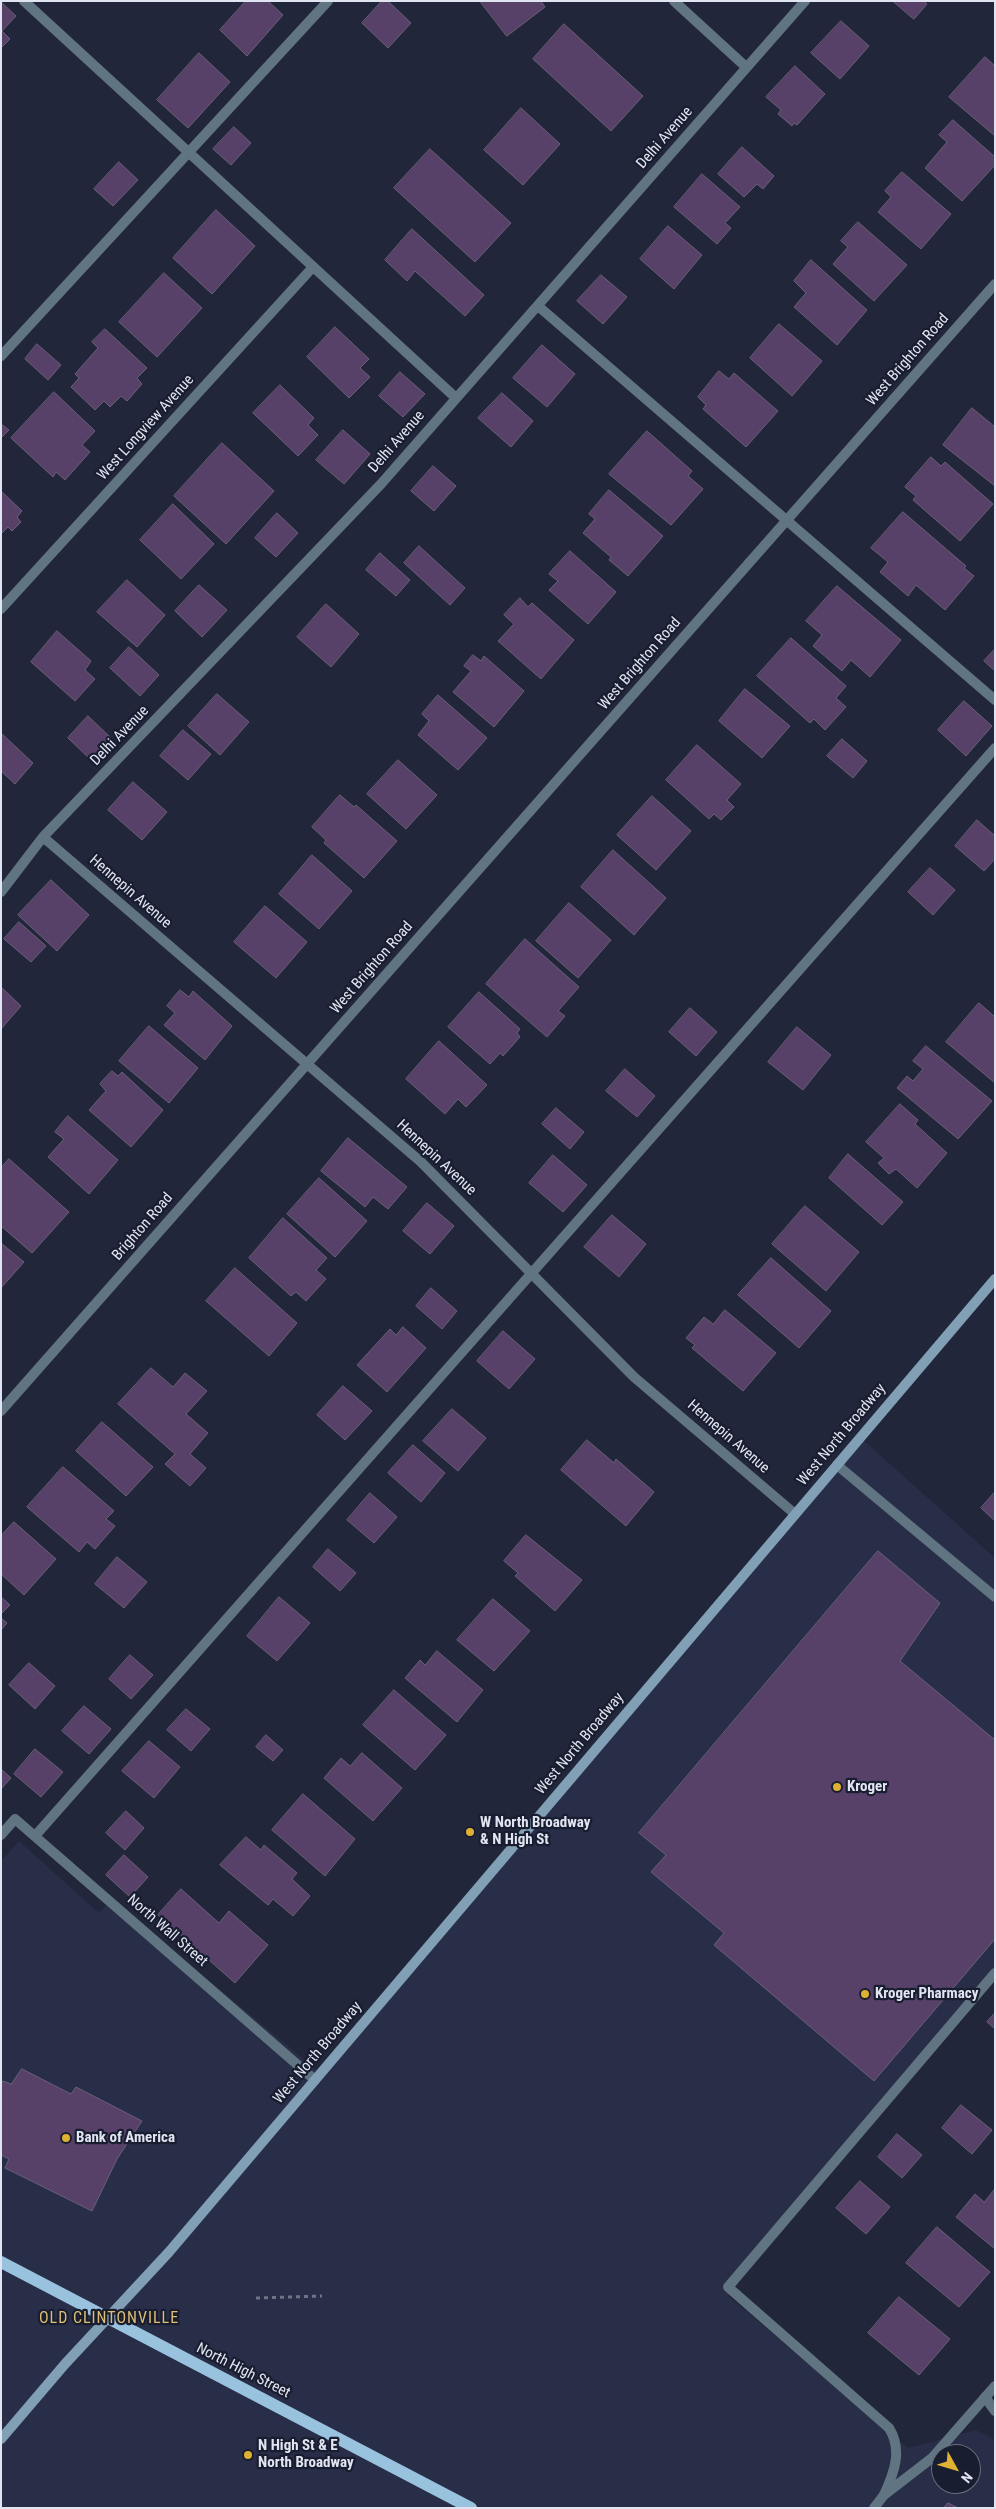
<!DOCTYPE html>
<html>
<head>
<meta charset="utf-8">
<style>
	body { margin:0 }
	#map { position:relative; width:996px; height:2509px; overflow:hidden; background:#22263a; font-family:"Roboto Condensed",sans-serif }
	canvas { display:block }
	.frame { position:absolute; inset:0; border:2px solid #e1e5f2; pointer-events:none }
	.north { position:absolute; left:931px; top:2444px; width:50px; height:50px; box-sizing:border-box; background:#181d30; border:1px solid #686d7e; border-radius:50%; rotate:129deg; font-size:14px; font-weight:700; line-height:20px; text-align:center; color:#e1e5f2 }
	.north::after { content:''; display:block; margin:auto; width:18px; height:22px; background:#deb133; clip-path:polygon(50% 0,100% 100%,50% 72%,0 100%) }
</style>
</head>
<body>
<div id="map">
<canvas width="996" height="2509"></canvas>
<div class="frame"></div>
<div class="north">N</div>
</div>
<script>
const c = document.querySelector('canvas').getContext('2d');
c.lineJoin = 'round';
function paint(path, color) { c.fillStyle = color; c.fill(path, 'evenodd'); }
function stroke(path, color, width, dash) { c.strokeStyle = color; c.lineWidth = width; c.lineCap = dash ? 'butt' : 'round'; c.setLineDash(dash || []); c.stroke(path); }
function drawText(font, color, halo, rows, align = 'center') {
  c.font = font + ' "Roboto Condensed",sans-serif'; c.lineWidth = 4.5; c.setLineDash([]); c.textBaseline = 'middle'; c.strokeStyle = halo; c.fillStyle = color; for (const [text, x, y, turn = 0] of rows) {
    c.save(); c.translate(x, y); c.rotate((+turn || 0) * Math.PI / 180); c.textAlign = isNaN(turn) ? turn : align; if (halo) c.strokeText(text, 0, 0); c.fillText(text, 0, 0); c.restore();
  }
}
paint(new Path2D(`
	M861,1438L995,1558V1977L728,2296L908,2448L976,2430L995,2440V2508H1V1861L19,1841L99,1913L111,1899L324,2076ZM941,2454H971V2484H941Z`), '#282e48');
const building = new Path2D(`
	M246,1H268L283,15L247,56L220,30Z
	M382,1H388L411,23L388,48L362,23Z
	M480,1H541L545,7L507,36Z
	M893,1H923L927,4L914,19Z
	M1,2L16,16L2,31L10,39L1,48Z
	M841,21L869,46L840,79L811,53Z
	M564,24L643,96L611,131L533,59Z
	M199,53L230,82L188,128L157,100Z
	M985,57L995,66V136L949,97Z
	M795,66L825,94L797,125L794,123L792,126L778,114L781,110L766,97Z
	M521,108L560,144L523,185L484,150Z
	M953,120L995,157V165L962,201L925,168L947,142L939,135Z
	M234,127L251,143L231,165L213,149Z
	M742,147L774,176L763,189L757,184L744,197L718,174Z
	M430,149L511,223L475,262L394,188Z
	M119,162L138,180L113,206L94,189Z
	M902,172L951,214L921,249L878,212L891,197L885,191Z
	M702,174L740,207L725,223L731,228L717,244L674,207Z
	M216,210L255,246L212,294L173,258Z
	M858,222L907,265L874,301L833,264L848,247L841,241Z
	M668,226L702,255L674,289L640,259Z
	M412,229L484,295L465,316L415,271L407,281L385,260Z
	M811,260L867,310L837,345L794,307L806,293L794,281Z
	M164,273L202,308L157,357L119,322Z
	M601,275L627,297L603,324L577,301Z
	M779,324L822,361L792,396L750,358Z
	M335,327L369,359L360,368L370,377L349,398L307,357Z
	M105,329L147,368L137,378L142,384L127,401L121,396L110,407L104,401L95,410L71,387L79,378L75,374L98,348L92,342Z
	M37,344L61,365L48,380L25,359Z
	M542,345L575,374L547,407L513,378Z
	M719,371L729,379L734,373L778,411L746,447L703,409L706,405L698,397Z
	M400,372L425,394L403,417L379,396Z
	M280,385L314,418L308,425L318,435L298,456L253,413Z
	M54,392L95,431L82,445L90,452L65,480L56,472L53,477L11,438Z
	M502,393L533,421L511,447L478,418Z
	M972,408L995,427V486L943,445Z
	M1,424L9,430L1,438Z
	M343,430L370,454L344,484L316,460Z
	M647,431L692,471L688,476L703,489L671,525L609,474Z
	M222,443L274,491L226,544L174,496Z
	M931,457L941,466L945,462L993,504L960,541L913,500L916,496L905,487Z
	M433,466L456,486L434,511L411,491Z
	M609,490L663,536L628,576L609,560L611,557L583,533L595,519L589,514Z
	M1,491L22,511L17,517L21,522L12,531L8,527L1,534Z
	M173,504L214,544L181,579L140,540Z
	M903,512L966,566L964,568L974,576L945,610L916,585L908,596L880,572L888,562L871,548Z
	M277,513L298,533L276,557L255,538Z
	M419,546L465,588L450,605L404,563Z
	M570,551L616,592L588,624L549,590L558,581L549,574Z
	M380,553L410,580L396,596L366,570Z
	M127,580L165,615L137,647L97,612Z
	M199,585L227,610L202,637L175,611Z
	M837,586L901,640L870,677L851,660L842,671L813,646L822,635L806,621Z
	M520,598L528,607L532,603L574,640L541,679L498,641L514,624L504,615Z
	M326,604L359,634L331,667L297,637Z
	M57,631L91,661L85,670L95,679L75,701L31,662Z
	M791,638L846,686L836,698L846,707L825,730L814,719L810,723L757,676Z
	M129,647L159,675L140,696L110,668Z
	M995,649V671L984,661Z
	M473,655L481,661L484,656L524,691L494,727L453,692L471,671L464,666Z
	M745,689L790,726L762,758L719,721Z
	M217,694L249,722L220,755L188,726Z
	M438,695L487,738L458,770L418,735L429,721L422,714Z
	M964,701L992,726L966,756L938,730Z
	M88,716L111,738L91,760L68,738Z
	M183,730L211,754L188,780L160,756Z
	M1,733L33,763L15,784L1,771Z
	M842,739L867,761L853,778L827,756Z
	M697,745L741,784L727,800L734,807L721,820L714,814L709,819L666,780Z
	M398,760L437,795L406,829L367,794Z
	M133,782L167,812L142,840L108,810Z
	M340,795L354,807L356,805L397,841L364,878L324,843L326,840L312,827Z
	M652,796L691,831L656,870L617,835Z
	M977,820L995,836V859L984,871L955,846Z
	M613,850L666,898L634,935L581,887Z
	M312,855L352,891L319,929L279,894Z
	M930,868L955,890L933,915L908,892Z
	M51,880L89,915L57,951L18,915Z
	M569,903L611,940L578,978L536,941Z
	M265,906L307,942L276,978L234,942Z
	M19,922L46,946L31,962L4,939Z
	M525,939L579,987L558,1011L565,1016L547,1037L486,984Z
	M1,987L21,1006L1,1029Z
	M180,990L189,997L193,991L232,1026L205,1060L164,1025L175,1013L167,1006Z
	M479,992L520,1029L517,1033L520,1037L503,1056L500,1053L490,1064L448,1027Z
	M979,1003L995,1017V1083L946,1042Z
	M690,1008L717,1032L696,1056L669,1032Z
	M149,1026L198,1068L169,1103L119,1061Z
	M797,1027L831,1055L803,1090L768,1062Z
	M439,1041L487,1085L466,1107L458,1099L445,1114L406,1079Z
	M926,1046L992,1101L958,1139L897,1088L907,1076L913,1081L923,1069L913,1061Z
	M625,1069L655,1096L637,1117L606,1091Z
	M112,1071L118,1076L122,1072L163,1110L131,1147L89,1110L106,1091L100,1084Z
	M900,1104L918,1120L915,1124L947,1153L917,1188L896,1169L889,1174L878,1163L884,1158L866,1142Z
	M556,1108L584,1132L570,1149L542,1124Z
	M68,1116L118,1160L89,1194L48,1157L64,1139L55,1132Z
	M348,1138L407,1187L388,1209L373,1197L365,1207L321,1171Z
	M848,1154L903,1202L882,1225L829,1178Z
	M553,1155L587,1185L563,1212L529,1183Z
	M9,1159L69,1212L32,1253L1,1226V1168Z
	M319,1178L367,1221L335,1257L287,1214Z
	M427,1203L454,1226L430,1254L403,1231Z
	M805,1206L859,1252L826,1291L772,1244Z
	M612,1215L646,1244L619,1277L584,1247Z
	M283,1218L327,1258L316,1270L326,1279L306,1301L296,1292L291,1296L249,1258Z
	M1,1243L24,1262L1,1288Z
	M771,1258L831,1311L799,1348L738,1295Z
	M235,1268L297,1323L269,1356L206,1301Z
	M431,1288L457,1311L442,1329L416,1306Z
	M725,1310L776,1353L743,1391L692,1348L695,1345L686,1338L704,1317L713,1324Z
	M403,1327L426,1348L387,1392L357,1365L390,1329L396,1335Z
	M503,1331L535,1359L509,1389L477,1361Z
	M151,1368L173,1387L185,1373L207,1391L186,1414L208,1433L190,1454L206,1468L190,1486L165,1464L175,1454L118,1404Z
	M343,1386L372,1411L345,1440L317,1415Z
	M452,1409L486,1438L458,1471L423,1441Z
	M102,1422L153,1467L126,1496L76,1451Z
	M587,1440L614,1463L616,1459L654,1492L626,1526L561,1470Z
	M413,1445L445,1473L421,1502L388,1473Z
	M63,1467L114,1511L106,1519L115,1526L95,1549L87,1542L79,1552L27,1507Z
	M995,1492V1521L981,1508Z
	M370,1493L397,1517L374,1543L347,1520Z
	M14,1522L56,1559L24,1595L1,1574V1536Z
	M526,1535L582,1580L555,1611L515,1576L518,1573L504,1561Z
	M328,1549L356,1573L340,1591L313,1567Z
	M878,1551L940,1603L900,1661L995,1740V1939L874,2081L714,1945L724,1933L651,1872L666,1855L639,1833Z
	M117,1557L147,1582L124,1608L95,1584Z
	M1,1597L10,1605L1,1614Z
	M279,1597L310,1623L277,1661L247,1636Z
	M493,1599L530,1631L494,1671L457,1640Z
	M1,1618L7,1623L1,1630Z
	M437,1651L483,1690L457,1722L405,1678L420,1660L425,1665Z
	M130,1655L153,1675L131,1699L109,1679Z
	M29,1663L55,1686L35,1709L9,1685Z
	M394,1690L446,1735L415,1770L363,1725Z
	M84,1706L111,1729L89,1754L62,1731Z
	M186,1709L210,1729L191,1751L167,1730Z
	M266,1735L283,1750L273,1761L256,1747Z
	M149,1741L180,1767L154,1798L122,1771Z
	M35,1749L63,1772L41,1797L14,1774Z
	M362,1753L402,1788L373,1821L324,1778L341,1758L350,1766Z
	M1,1769L11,1778L1,1789Z
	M303,1794L355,1839L325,1876L272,1830Z
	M126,1811L144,1828L125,1850L106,1833Z
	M246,1837L261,1850L264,1845L297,1873L292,1879L310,1896L293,1916L273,1899L268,1905L220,1865Z
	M124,1855L148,1877L130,1897L106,1875Z
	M181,1889L219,1923L229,1911L268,1945L235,1983L158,1915Z
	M995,2013V2029L987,2022Z
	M22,2069L71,2094L76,2087L142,2121L117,2159L92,2211L5,2168L9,2159L1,2155V2084L3,2081L11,2084Z
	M961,2105L992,2130L972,2154L942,2128Z
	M897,2134L922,2155L902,2178L878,2157Z
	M860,2181L890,2207L866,2234L836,2208Z
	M995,2189V2249L956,2217L975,2194L984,2202Z
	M937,2227L990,2272L959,2307L906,2263Z
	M899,2297L950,2339L919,2375L868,2333Z
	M948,2503L958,2508H944Z`);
paint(building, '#574169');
stroke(building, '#6b5f76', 1);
stroke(new Path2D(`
	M256,2298L322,2296`), '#6f7385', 3, [4, 4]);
stroke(new Path2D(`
	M24,1L456,398
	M674,1L746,67
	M538,306L995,700
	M1,356L328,1
	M43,837L307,1064
	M1,892L43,837L381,484L805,1
	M837,1465L995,1597
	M1,1835L15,1819L315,2080
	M35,1836L995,748
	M985,2397L995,2411
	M884,2495C894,2473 903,2450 889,2428L728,2287L995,1973`), '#617482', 10);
stroke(new Path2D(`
	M1,609L313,267
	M307,1064L421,1162L634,1377L795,1514
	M1,1411L995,284
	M874,2508L884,2495L932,2458L995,2386`), '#617482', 10);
stroke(new Path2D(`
	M1,2439L65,2364L169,2252L995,1279`), '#81a0b6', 10);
stroke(new Path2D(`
	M1,2262L471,2508`), '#99c2de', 12);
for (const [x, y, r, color] of [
	[837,1787,5,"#deb133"],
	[470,1832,5,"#deb133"],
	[865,1994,5,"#deb133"],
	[66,2138,5,"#deb133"],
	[248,2455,5,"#deb133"]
]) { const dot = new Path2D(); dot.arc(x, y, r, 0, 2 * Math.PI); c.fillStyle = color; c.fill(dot); stroke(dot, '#181d30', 2); }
drawText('15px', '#e1e5f2', '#181d30', [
	["Delhi Avenue",665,138,-49],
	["West Brighton Road",908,360,-49],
	["West Longview Avenue",146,428,-48],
	["Delhi Avenue",397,442,-49],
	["West Brighton Road",640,664,-49],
	["Delhi Avenue",120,736,-46],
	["Hennepin Avenue",130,892,41],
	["West Brighton Road",372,968,-49],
	["Hennepin Avenue",436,1158,43],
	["Brighton Road",143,1227,-49],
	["West North Broadway",842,1435,-50],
	["Hennepin Avenue",728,1437,41],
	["West North Broadway",580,1744,-50],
	["North Wall Street",167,1931,41],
	["West North Broadway",318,2053,-50],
	["North High Street",243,2371,27]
]);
drawText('bold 15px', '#e1e5f2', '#181d30', [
	["Kroger",847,1787],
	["W North Broadway",480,1823],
	["& N High St",480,1840],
	["Kroger Pharmacy",875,1994],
	["Bank of America",76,2138],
	["N High St & E",258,2446],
	["North Broadway",258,2463]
], 'left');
c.letterSpacing = '1px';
drawText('16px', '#ddbe74', '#181d30', [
	["OLD CLINTONVILLE",109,2319]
]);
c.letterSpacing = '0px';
</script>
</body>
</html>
